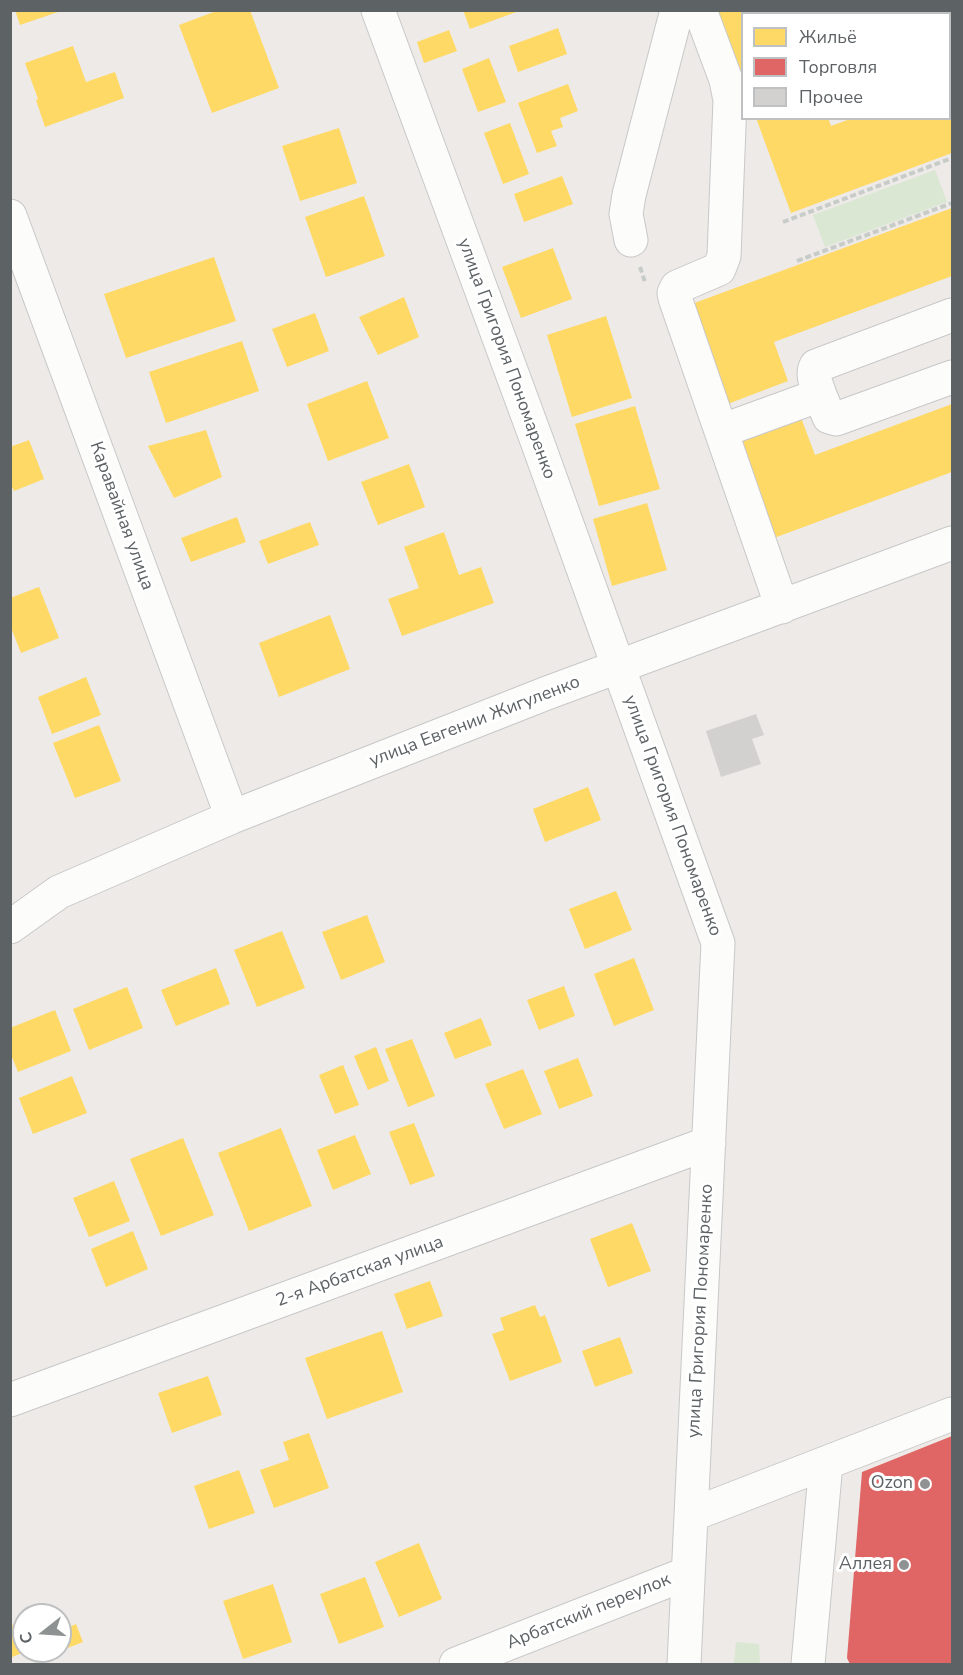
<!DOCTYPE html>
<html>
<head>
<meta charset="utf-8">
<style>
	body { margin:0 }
	#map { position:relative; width:963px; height:1675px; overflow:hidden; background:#edeae7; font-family:"Nunito Sans",sans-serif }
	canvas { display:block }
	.frame { position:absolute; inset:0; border:12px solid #5d6265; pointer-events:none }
	.legend { position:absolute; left:741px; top:12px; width:210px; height:108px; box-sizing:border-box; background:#fff; border:2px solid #bec0c1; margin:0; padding:8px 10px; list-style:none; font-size:18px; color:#5d6265 }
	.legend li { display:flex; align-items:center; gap:12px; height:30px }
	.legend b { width:30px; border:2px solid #bec0c1 }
	.north { position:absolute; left:12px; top:1603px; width:60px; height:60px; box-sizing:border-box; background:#fff; border:2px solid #bec0c1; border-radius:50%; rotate:253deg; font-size:16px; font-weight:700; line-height:24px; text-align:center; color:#5d6265 }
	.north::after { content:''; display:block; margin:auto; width:21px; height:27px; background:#8f9292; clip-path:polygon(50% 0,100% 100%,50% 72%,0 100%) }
</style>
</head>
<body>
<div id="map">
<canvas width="963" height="1675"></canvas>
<div class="frame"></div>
<ul class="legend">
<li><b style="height:16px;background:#ffd966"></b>Жильё</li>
<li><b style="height:16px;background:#e06666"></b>Торговля</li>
<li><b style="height:16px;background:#d3d1d0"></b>Прочее</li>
</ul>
<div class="north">С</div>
</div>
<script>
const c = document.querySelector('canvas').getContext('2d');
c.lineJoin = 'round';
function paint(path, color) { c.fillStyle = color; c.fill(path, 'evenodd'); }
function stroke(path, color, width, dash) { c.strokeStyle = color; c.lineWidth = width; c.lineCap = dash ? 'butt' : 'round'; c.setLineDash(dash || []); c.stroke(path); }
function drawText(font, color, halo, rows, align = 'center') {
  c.font = font + ' "Nunito Sans",sans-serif'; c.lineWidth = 6; c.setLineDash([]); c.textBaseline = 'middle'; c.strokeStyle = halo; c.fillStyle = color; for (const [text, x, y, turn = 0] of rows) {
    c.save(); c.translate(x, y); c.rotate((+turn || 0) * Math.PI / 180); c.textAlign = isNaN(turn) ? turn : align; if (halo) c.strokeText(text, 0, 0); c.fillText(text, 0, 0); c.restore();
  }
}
paint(new Path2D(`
	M935,170L947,202L825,247L813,215Z
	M736,1642L759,1644L760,1664H734Z`), '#dae7d3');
paint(new Path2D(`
	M15,10H61V11L20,25Z
	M219,10H250L279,88L212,113L179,25Z
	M463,10H519V11L470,29Z
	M717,10H842L834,14H742V79Z
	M558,28L567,54L518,72L509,46Z
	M449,30L457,51L424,63L417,42Z
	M73,46L86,82L115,72L124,98L45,127L36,100L38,99L25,63Z
	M489,58L506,102L478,112L462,69Z
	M952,82V153L791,213L756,118H828L831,126L853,118H950V83Z
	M568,84L578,111L560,118L563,127L551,131L557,146L537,153L518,103Z
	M510,123L529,174L503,184L484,133Z
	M339,128L357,183L300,201L282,146Z
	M562,176L573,204L524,222L514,194Z
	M364,196L385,256L326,277L305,217Z
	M952,208V276L774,342L788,381L725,405L689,305Z
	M553,248L572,299L521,318L502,267Z
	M214,257L236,321L126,358L104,294Z
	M404,297L419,337L378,355L359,317Z
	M315,313L329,351L287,367L272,329Z
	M606,316L632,398L572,417L547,335Z
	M242,341L259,391L166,423L149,372Z
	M367,381L389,438L328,461L307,404Z
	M952,404V472L774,538L738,438L800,415L815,455Z
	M635,406L660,489L599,506L575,424Z
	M206,430L222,477L174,498L148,446Z
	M29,440L44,479L14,491L10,483V447Z
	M409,464L425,507L378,525L361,482Z
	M647,503L667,570L612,586L593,519Z
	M237,517L246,542L191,562L181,538Z
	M310,522L319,545L268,564L259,541Z
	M444,532L459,575L481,567L494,603L402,636L388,599L419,588L404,547Z
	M39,587L59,638L21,653L10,625V598Z
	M330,615L350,669L279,697L259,643Z
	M86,677L101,715L52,734L38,697Z
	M99,725L121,781L75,798L53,743Z
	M588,787L601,820L545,842L533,809Z
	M616,891L632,930L585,949L569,909Z
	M367,915L385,962L341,980L322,932Z
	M282,931L305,988L257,1007L234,950Z
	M634,958L654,1010L614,1026L594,974Z
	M216,968L230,1004L176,1026L161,990Z
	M564,986L575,1016L539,1030L527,1000Z
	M127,987L143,1028L89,1050L73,1009Z
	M55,1010L71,1051L18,1072L10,1052V1028Z
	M481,1018L492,1045L455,1059L444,1033Z
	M412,1039L435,1096L408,1107L385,1049Z
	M376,1047L389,1081L368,1090L354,1056Z
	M578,1058L593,1096L559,1109L544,1071Z
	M343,1065L359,1105L335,1114L319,1075Z
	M523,1069L542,1114L504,1129L485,1084Z
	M72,1076L87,1113L33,1134L19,1098Z
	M414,1123L435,1176L410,1185L389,1132Z
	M281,1128L312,1206L249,1231L218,1153Z
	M355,1135L371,1174L333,1190L317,1150Z
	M183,1138L214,1215L161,1236L130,1159Z
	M114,1181L130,1221L89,1237L73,1198Z
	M632,1223L651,1271L608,1287L590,1239Z
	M133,1231L148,1269L106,1287L91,1249Z
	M430,1281L443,1316L407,1329L394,1294Z
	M535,1305L540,1317L545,1315L562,1362L510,1381L492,1334L504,1330L500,1318Z
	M382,1331L403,1392L327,1419L305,1358Z
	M620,1337L633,1373L595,1387L582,1351Z
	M208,1376L222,1415L172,1433L158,1393Z
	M309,1433L329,1488L274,1508L260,1470L289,1460L283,1442Z
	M239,1470L255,1513L209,1529L194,1486Z
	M419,1543L442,1599L399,1617L375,1562Z
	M365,1577L384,1627L339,1644L320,1594Z
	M273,1584L292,1642L243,1659L223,1601Z
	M10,1619L24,1652L10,1658Z
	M76,1624L83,1642L60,1651V1631Z`), '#ffd966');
paint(new Path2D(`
	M952,1436V1664H850L847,1658L862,1472Z`), '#e06666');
paint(new Path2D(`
	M756,714L764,735L752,739L761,764L721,777L706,731Z`), '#d3d1d0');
const minor = new Path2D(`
	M378,10L537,441L718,943L684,1664
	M700,10L726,80L730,100L724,256L719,269L677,287L674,293L675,298L782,607
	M905,14L913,10
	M950,59L952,58
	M10,216L232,817
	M631,240L626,214L629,195L677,10
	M820,395C817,385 811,375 816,366L952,315
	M721,431L820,395L829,417L836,419L952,377
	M10,927L59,892L232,817L547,693L952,543
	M10,1400L709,1143
	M691,1515L952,1414
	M456,1664L688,1573
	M808,1664L826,1463`);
stroke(minor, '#c9c8c8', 35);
stroke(new Path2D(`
	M783,222L952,158
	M797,261L952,203
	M640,267L645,282`), '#c8ccc9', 4, [6, 3]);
stroke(minor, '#fcfcfb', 33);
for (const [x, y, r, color] of [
	[925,1484,6,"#8f9292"],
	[904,1565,6,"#8f9292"]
]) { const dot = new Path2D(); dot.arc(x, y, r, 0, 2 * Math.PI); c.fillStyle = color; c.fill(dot); stroke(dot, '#fff', 2); }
drawText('18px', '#5d6265', '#fff', [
	["улица Григория Пономаренко",506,359,70],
	["Каравайная улица",121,516,70],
	["улица Евгении Жигуленко",475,722,-21],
	["улица Григория Пономаренко",672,816,70],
	["2-я Арбатская улица",360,1272,-20],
	["улица Григория Пономаренко",701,1311,-87],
	["Арбатский переулок",589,1612,-22]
]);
drawText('18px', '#5d6265', '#fff', [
	["Ozon",913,1484],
	["Аллея",892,1565]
], 'right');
</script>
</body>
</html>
